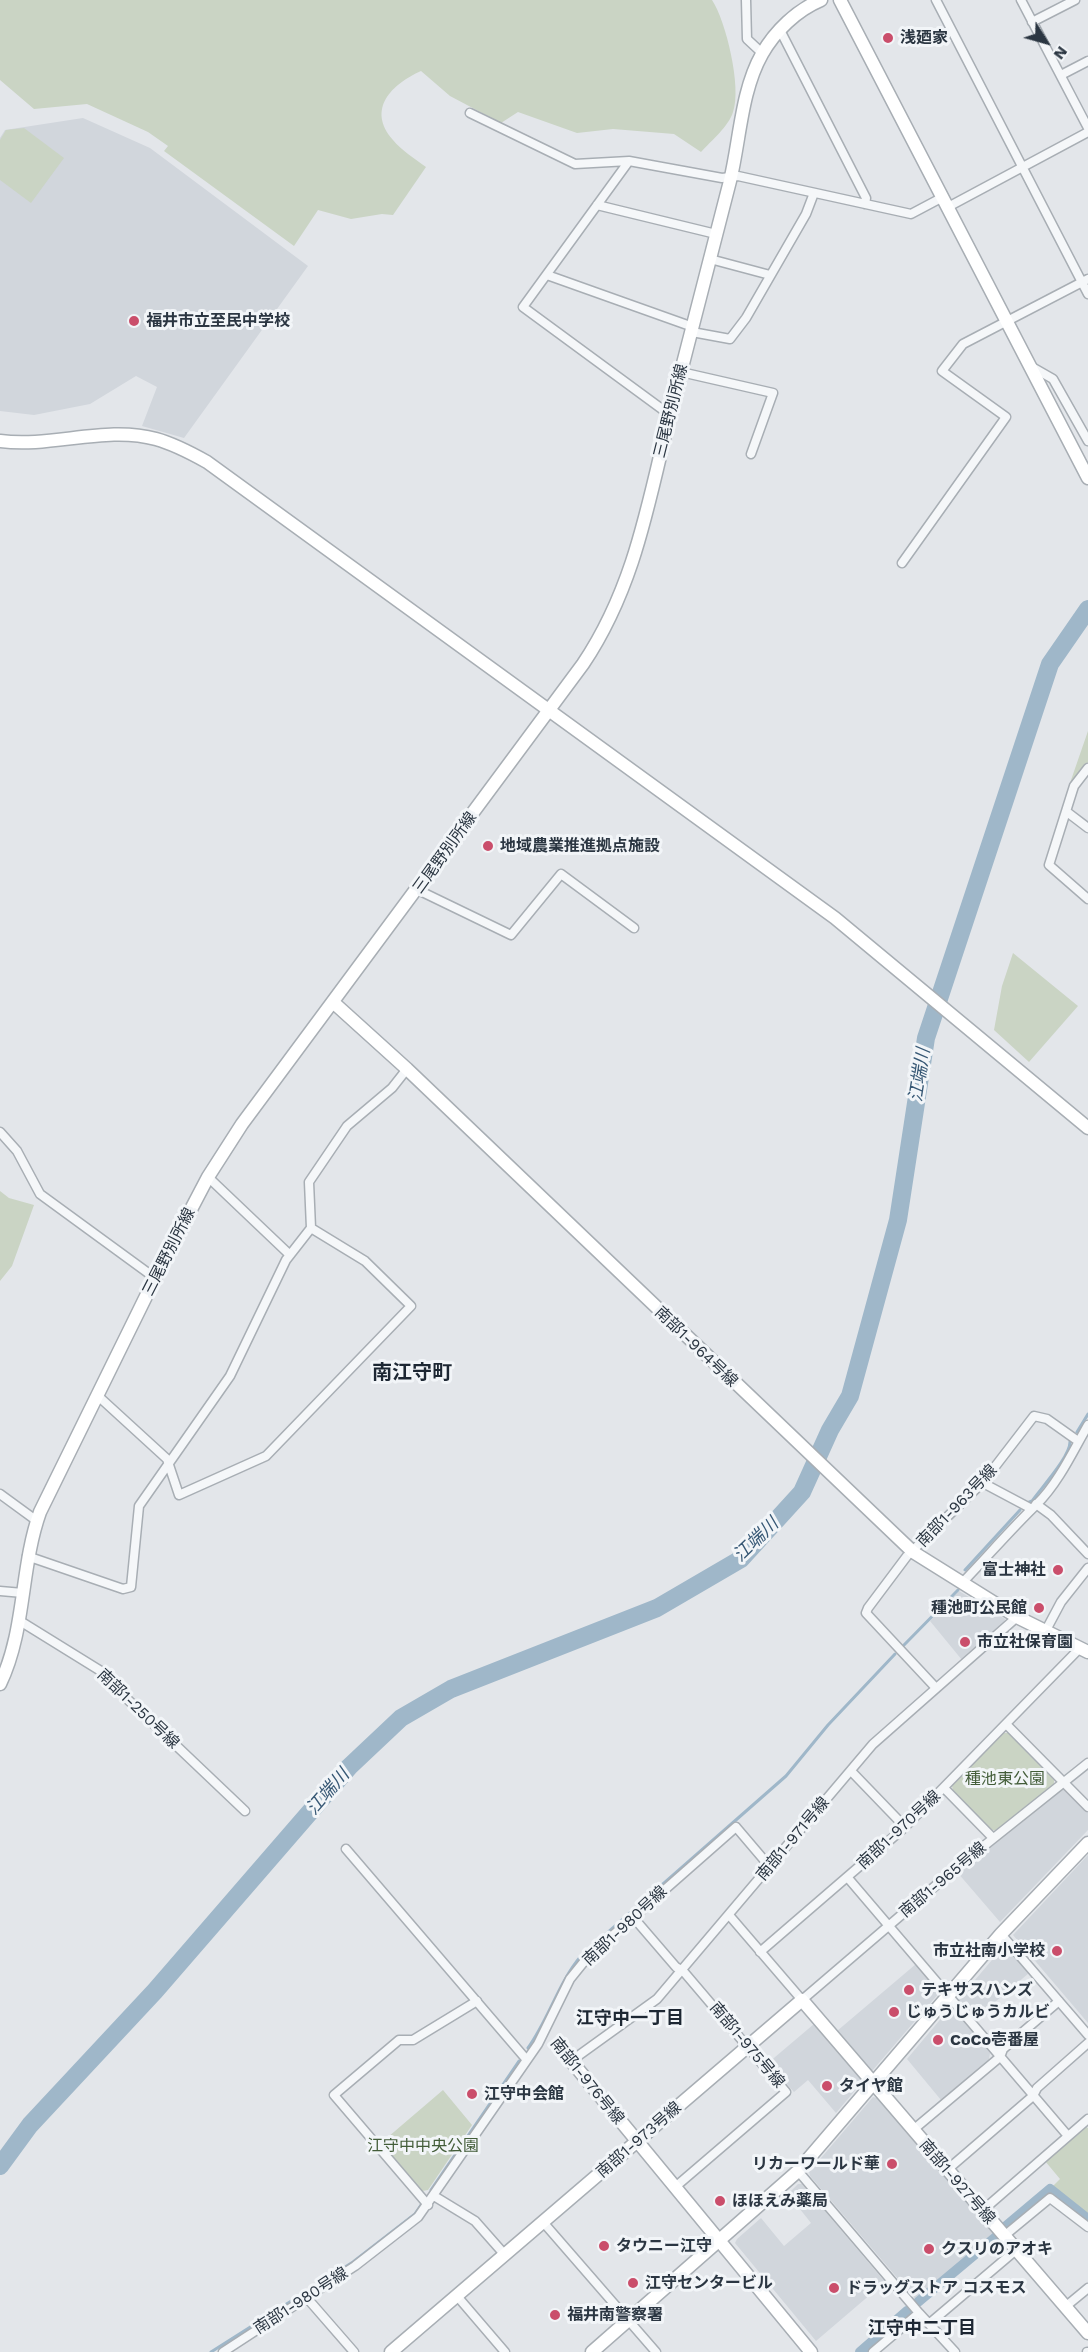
<!DOCTYPE html>
<html>
<head>
<meta charset="utf-8">
<style>
	body { margin:0 }
	#map { position:relative; width:1088px; height:2352px; overflow:hidden; background:#e3e6ea; font-family:"Work Sans",sans-serif }
	canvas { display:block }
	.north { position:absolute; left:1016px; top:12px; width:60px; height:60px; -webkit-text-stroke:4px #f2f5f8; paint-order:stroke; rotate:127deg; font-size:16px; font-weight:700; line-height:24px; text-align:center; color:#2b3642 }
	.north::after { content:''; display:block; margin:auto; width:21px; height:27px; background:#2b3642; clip-path:polygon(50% 0,100% 100%,50% 72%,0 100%) }
</style>
</head>
<body>
<div id="map">
<canvas width="1088" height="2352"></canvas>
<div class="north">N</div>
</div>
<script>
const c = document.querySelector('canvas').getContext('2d');
c.lineJoin = 'round';
function paint(path, color) { c.fillStyle = color; c.fill(path, 'evenodd'); }
function stroke(path, color, width, dash) { c.strokeStyle = color; c.lineWidth = width; c.lineCap = dash ? 'butt' : 'round'; c.setLineDash(dash || []); c.stroke(path); }
function drawText(font, color, halo, rows, align = 'center') {
  c.font = font + ' "Work Sans","Noto Sans JP",sans-serif'; c.lineWidth = 6; c.setLineDash([]); c.textBaseline = 'middle'; c.strokeStyle = halo; c.fillStyle = color; for (const [text, x, y, turn = 0] of rows) {
    c.save(); c.translate(x, y); c.rotate((+turn || 0) * Math.PI / 180); c.textAlign = isNaN(turn) ? turn : align; if (halo) c.strokeText(text, 0, 0); c.fillText(text, 0, 0); c.restore();
  }
}
paint(new Path2D(`
	M83,118L150,148L308,266L184,438L142,426L157,387L136,376L90,404L34,415L0,411V138L5,130Z
	M959,1591L1005,1619L1004,1624L962,1660L930,1621Z
	M1062,1788L1088,1813V1830L1000,1922L957,1872Z
	M1088,1855V2023L1013,1935Z
	M1003,1947L1007,1948L1029,1973L974,2020L958,2000Z
	M916,1964L939,1993L872,2071L837,2031Z
	M949,2009L954,2010L990,2053L989,2059L941,2100L907,2059Z
	M814,2024L863,2081L836,2113L808,2080L794,2092L768,2063Z
	M873,2097L877,2098L995,2235L917,2301L810,2176L809,2172Z
	M798,2184H802L885,2282L816,2341L735,2243L737,2239L761,2218L784,2246L811,2223L788,2194Z`), '#d1d6dc');
paint(new Path2D(`
	M0,0H712C726,21 742,88 733,112C729,126 711,141 701,152L674,134L613,129L577,133L518,112L501,123L450,96L421,71C392,84 366,109 393,140C401,150 415,159 426,167L393,215L382,214L351,219L318,210L294,246L164,151L168,146L148,132L87,104L34,109L0,80Z
	M24,128L64,158L31,203L0,180V140L6,130Z
	M1088,731V762L1070,783Z
	M1013,953L1078,1006L1029,1062L994,1030L1002,986Z
	M0,1191L9,1198L34,1205L12,1266L0,1281Z
	M1002,1733H1008L1054,1780V1785L996,1831L990,1829L953,1791L952,1786Z
	M443,2090L472,2125L428,2190L422,2191L381,2143Z
	M1085,2126L1088,2128V2217L1052,2187L1060,2179L1045,2161Z`), '#cad4c4');
stroke(new Path2D(`
	M1077,1432L1088,1414
	M1027,1503L1032,1501C1041,1488 1071,1456 1070,1441
	M965,1570L1020,1510
	M904,1645L958,1590
	M528,2048C549,2019 558,1983 581,1956L786,1776L828,1725L895,1654
	M431,2190L519,2061
	M309,2290L353,2262L415,2214L421,2205
	M211,2352L296,2298`), '#9fb7c9', 3);
stroke(new Path2D(`
	M1006,2226L1050,2189L1088,2219
	M918,2302L997,2236
	M860,2352L907,2311`), '#9fb7c9', 10);
stroke(new Path2D(`
	M0,2166L30,2125L155,1991L349,1767L401,1718L451,1689L657,1608L741,1559L802,1492L830,1430L850,1396L898,1220L926,1038L1050,664L1088,609`), '#9fb7c9', 18);
const street = new Path2D(`
	M746,0L747,39L762,53
	M936,0L1088,294
	M1021,0L1088,128
	M1032,22L1075,0
	M780,30L866,198L865,204
	M1061,75L1088,61
	M470,113L575,164L629,161
	M597,205L716,234
	M948,207L1088,132
	M710,259L770,275
	M547,275L693,327
	M692,332L730,339L746,318L806,214L814,193
	M1032,367L1053,379L1088,441
	M681,372L773,393L751,454
	M670,415L523,307L629,161L722,178L738,176L911,214L943,197
	M902,563L1006,417L942,371L963,344L1088,279
	M1088,768L1074,786L1049,865L1088,899
	M1067,812L1088,828
	M418,890L511,935L561,874L634,928
	M0,1132L17,1151L40,1194L155,1278
	M208,1177L290,1255
	M97,1395L167,1459L179,1495L266,1456L411,1306L365,1261L311,1228
	M983,1483L1030,1508
	M0,1494L37,1521
	M1036,1504L1051,1515L1088,1554
	M27,1556L123,1589L131,1587L139,1506L230,1376L286,1260L311,1228L309,1182L347,1126L392,1088L407,1069
	M963,1582C988,1556 1011,1529 1037,1504C1059,1482 1073,1451 1088,1425
	M0,1591L23,1593
	M20,1621L104,1673L103,1676L245,1811
	M1045,1632L1061,1602L1088,1568
	M936,1688L866,1613L868,1608L907,1556L984,1481L1034,1416L1047,1419L1078,1441
	M1006,1724L1088,1807
	M851,1771L905,1827
	M944,1788L993,1838
	M346,1849L526,2059
	M848,1878L1068,2136
	M729,1915L802,2000L955,1869L1088,1763
	M633,1917L676,1967L684,1972L786,2092L674,2188
	M1001,1934L1088,2035
	M760,1952L905,1827L1080,1648
	M571,2061L657,1999L873,1744L1017,1617
	M913,2130L1000,2057L1003,2049L1059,2001
	M947,2170L1033,2096L1037,2088L1088,2043
	M798,2171L919,2313L873,2352
	M434,2196L475,2221L505,2255
	M428,2205L334,2095L399,2040H413L477,2001
	M982,2211L1088,2119
	M543,2222L656,2352
	M1004,2236L1050,2198L1088,2227
	M457,2296L505,2352
	M307,2298L354,2352
	M1065,2307L1088,2288
	M919,2313L955,2352
	M930,2323L1016,2250
	M223,2352L355,2266L418,2217L538,2044L570,1979L587,1958L736,1827L770,1867
	M1087,2352H1088`);
const secondary = new Path2D(`
	M840,0L1088,478
	M0,441C52,448 106,425 156,439C174,444 191,453 207,462L835,918L1088,1128
	M334,1003L407,1069L913,1552L1017,1617L1088,1652
	M0,1684C26,1630 20,1568 40,1512L155,1278L208,1177L242,1124L583,664C634,588 648,505 669,418C689,339 710,260 730,181C740,140 741,91 762,54C775,31 797,10 821,0
	M558,2045L811,2352
	M391,2352L802,2000L1088,2333
	M592,2352L798,2171L1001,1934L1088,1843`);
stroke(street, '#a8aeb4', 11);
stroke(secondary, '#a8aeb4', 15);
stroke(street, '#f5f7f9', 8);
stroke(secondary, '#fff', 12);
for (const [x, y, r, color] of [
	[888,38,6,"#ca4e6b"],
	[134,321,6,"#ca4e6b"],
	[488,846,6,"#ca4e6b"],
	[1058,1570,6,"#ca4e6b"],
	[1039,1608,6,"#ca4e6b"],
	[965,1642,6,"#ca4e6b"],
	[1057,1951,6,"#ca4e6b"],
	[909,1990,6,"#ca4e6b"],
	[894,2012,6,"#ca4e6b"],
	[938,2040,6,"#ca4e6b"],
	[827,2086,6,"#ca4e6b"],
	[472,2094,6,"#ca4e6b"],
	[892,2164,6,"#ca4e6b"],
	[720,2201,6,"#ca4e6b"],
	[604,2246,6,"#ca4e6b"],
	[929,2249,6,"#ca4e6b"],
	[633,2283,6,"#ca4e6b"],
	[834,2288,6,"#ca4e6b"],
	[555,2315,6,"#ca4e6b"]
]) { const dot = new Path2D(); dot.arc(x, y, r, 0, 2 * Math.PI); c.fillStyle = color; c.fill(dot); stroke(dot, '#f2f5f8', 2); }
drawText('bold 16px', '#2b3642', '#f2f5f8', [
	["浅廼家",900,38],
	["福井市立至民中学校",146,321],
	["地域農業推進拠点施設",500,846],
	["富士神社",1046,1570,"right"],
	["種池町公民館",1027,1608,"right"],
	["市立社保育園",977,1642],
	["市立社南小学校",1045,1951,"right"],
	["テキサスハンズ",921,1990],
	["じゅうじゅうカルビ",906,2012],
	["CoCo壱番屋",950,2040],
	["タイヤ館",839,2086],
	["江守中会館",484,2094],
	["リカーワールド華",880,2164,"right"],
	["ほほえみ薬局",732,2201],
	["タウニー江守",616,2246],
	["クスリのアオキ",941,2249],
	["江守センタービル",645,2283],
	["ドラッグストア コスモス",846,2288],
	["福井南警察署",567,2315]
], 'left');
drawText('16px', '#2b3642', '#f2f5f8', [
	["三尾野別所線",671,411,-76],
	["三尾野別所線",445,853,-54],
	["三尾野別所線",169,1252,-63],
	["南部1-964号線",696,1347,44],
	["南部1-963号線",957,1506,-46],
	["南部1-250号線",138,1709,44],
	["南部1-970号線",899,1830,-43],
	["南部1-971号線",793,1839,-50],
	["南部1-965号線",943,1880,-40],
	["南部1-980号線",625,1926,-43],
	["南部1-975号線",747,2045,50],
	["南部1-976号線",587,2081,51],
	["南部1-973号線",639,2140,-41],
	["南部1-927号線",957,2182,49],
	["南部1-980号線",301,2301,-33]
]);
drawText('16px', '#435d39', '#f2f5f8', [
	["種池東公園",1005,1779],
	["江守中中央公園",423,2146]
]);
drawText('italic 18px', '#375875', '#f2f5f8', [
	["江端川",920,1075,-81],
	["江端川",756,1540,-44],
	["江端川",328,1792,-49]
]);
drawText('bold 18px', '#1d2733', '#f2f5f8', [
	["江守中一丁目",630,2019],
	["江守中二丁目",922,2329]
]);
drawText('bold 20px', '#1d2733', '#f2f5f8', [
	["南江守町",412,1373]
]);
</script>
</body>
</html>
